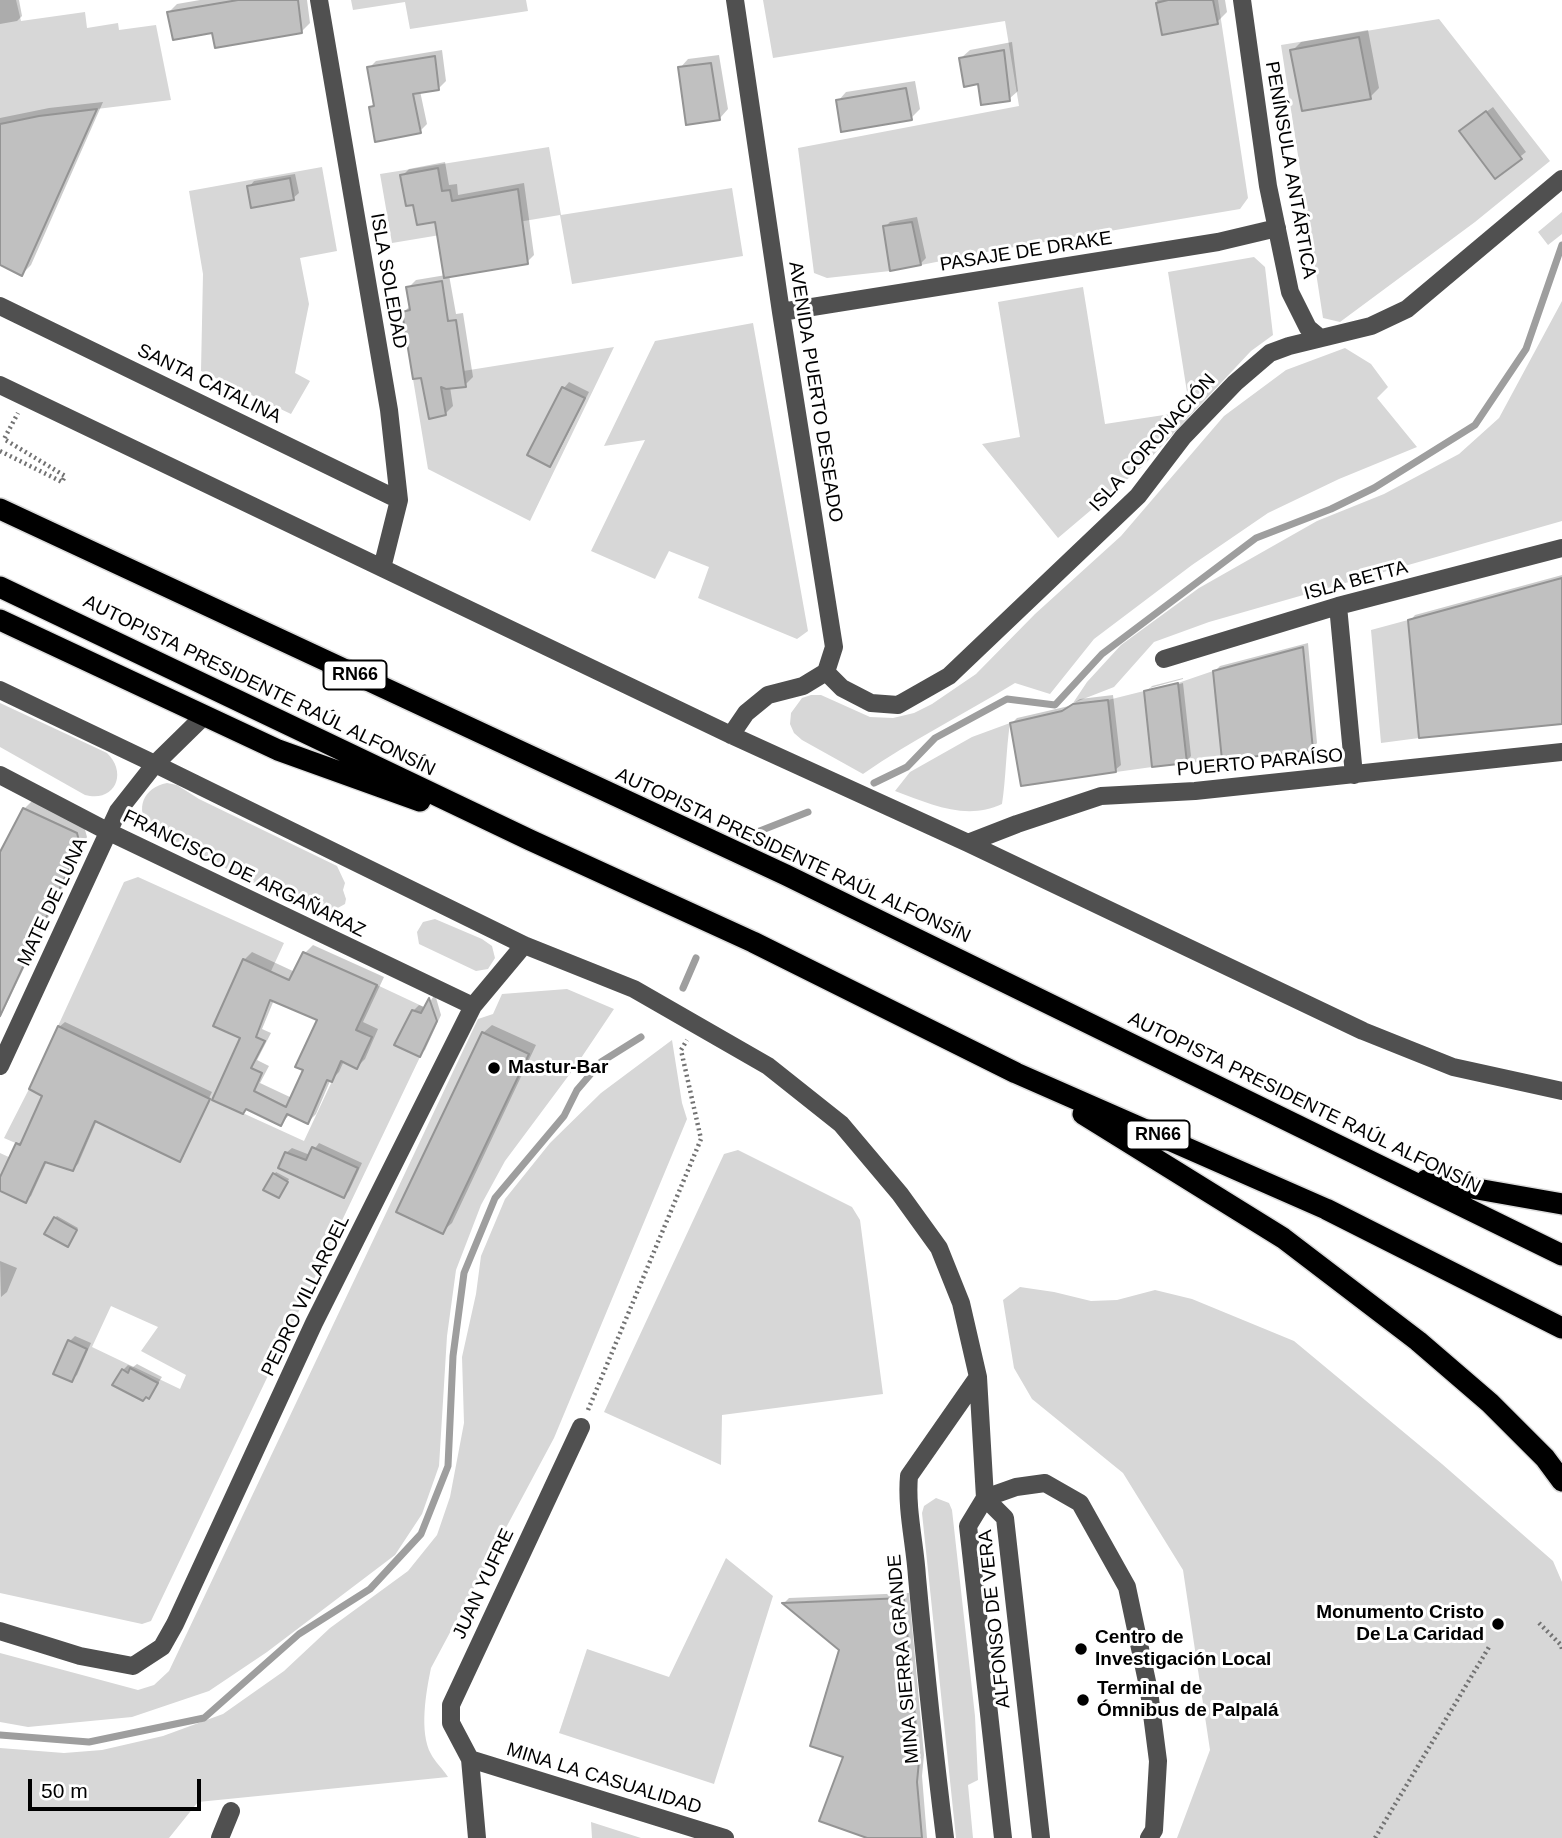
<!DOCTYPE html>
<html>
<head>
<meta charset="utf-8">
<style>
	body { margin:0 }
	#map { position:relative; width:1562px; height:1838px; overflow:hidden; background:#fff; font-family:Helvetica,sans-serif }
	canvas { display:block }
	.scale { position:absolute; left:28px; top:1779px; width:173px; height:32px; box-sizing:border-box; border:4px solid #000; border-top:0; padding-left:9px; font-size:21px; line-height:24px; white-space:nowrap; color:#000; -webkit-text-stroke:5px #fff; paint-order:stroke }
</style>
</head>
<body>
<div id="map">
<canvas width="1562" height="1838"></canvas>
<div class="scale">50 m</div>
</div>
<script>
const c = document.querySelector('canvas').getContext('2d');
c.lineJoin = 'round';
function paint(path, color) { c.fillStyle = color; c.fill(path, 'evenodd'); }
function stroke(path, color, width, dash) { c.strokeStyle = color; c.lineWidth = width; c.lineCap = dash ? 'butt' : 'round'; c.setLineDash(dash || []); c.stroke(path); }
function drawText(font, color, halo, rows, align = 'center') {
  c.font = font + ' Helvetica,sans-serif'; c.lineWidth = 6; c.setLineDash([]); c.textBaseline = 'middle'; c.strokeStyle = halo; c.fillStyle = color; for (const [text, x, y, turn = 0] of rows) {
    c.save(); c.translate(x, y); c.rotate((+turn || 0) * Math.PI / 180); c.textAlign = isNaN(turn) ? turn : align; if (halo) c.strokeText(text, 0, 0); c.fillText(text, 0, 0); c.restore();
  }
}
paint(new Path2D(`
	M0,0H16L21,21L85,12L87,28L118,23L119,30L156,25L171,100L39,116L0,124Z
	M351,0H526L528,11L410,29L405,2L353,10Z
	M763,0H1218L1248,198L1240,209L997,250L921,265L912,222L884,226L890,271L827,278L814,273L798,148L1019,106L1005,21L773,58Z
	M1439,19L1550,161L1475,222L1340,322L1323,318L1281,45Z
	M549,147L561,215L732,188L743,256L572,284L560,215L392,243L380,174Z
	M322,167L337,251L300,258L309,304L295,373L310,381L291,414L201,371L203,274L189,191Z
	M1562,212V234L1548,245L1538,232Z
	M1254,257L1265,267L1273,335L1251,351L1143,466L1058,538L982,444L1020,437L998,302L1083,287L1105,424L1190,411L1168,272Z
	M1562,301V521L1209,622L1154,642L1114,687L1073,703L1087,682L1121,645L1199,588L1317,521L1384,494L1459,454L1499,418Z
	M753,323L808,631L797,639L698,598L709,567L669,551L655,579L591,551L645,440L604,446L655,341Z
	M614,347L530,521L428,469L413,379Z
	M1345,348L1371,364L1388,387L1377,398L1417,447L1339,479L1268,513L1192,565L1094,639L1050,694L1015,683C964,714 912,740 863,774L802,740L794,733L790,724L791,713L802,698L811,695H821L870,717L893,718L914,713L932,704L976,674L1035,614L1121,536L1224,416L1286,370Z
	M1408,620L1419,738L1381,743L1371,630Z
	M1213,671L1222,760L1187,763L1178,683Z
	M1144,691L1152,767L1116,772L1108,700Z
	M0,703L107,753C128,773 115,803 85,795L0,747Z
	M1010,723C1006,750 1006,777 1002,804C966,821 930,804 895,791L910,772L972,737Z
	M167,783L177,785L199,799L337,866L345,883L343,890L346,899L345,904L334,910L316,908L264,888L149,829C135,808 143,788 167,783Z
	M138,877L284,943L212,1099L304,1141L377,985L424,1007L421,1013L412,1010L395,1045L420,1057L151,1621L142,1624L0,1593V1153L39,1171L45,1162L73,1171L89,1135L20,1145L4,1138L29,1089L180,1162L210,1099L58,1026L124,882ZM111,1306L158,1327L141,1351L186,1375L180,1389L92,1347Z
	M435,919L482,939L492,946L495,958L488,969L476,971L419,944L417,932L423,922Z
	M567,989L614,1009L575,1067L505,1161L481,1205L456,1270L447,1336L439,1466L422,1514L395,1555L267,1652L209,1691L132,1717L28,1727L0,1722V1653L138,1690L154,1685L169,1671L478,1019L493,1014L502,994Z
	M672,1040L682,1103L687,1119L554,1438L431,1668C426,1692 419,1732 431,1754C435,1762 443,1769 448,1777L198,1802L169,1838H0V1748L64,1753L102,1750L163,1736L223,1714L284,1671L330,1628L408,1571L437,1535L450,1497L464,1423L462,1357L476,1294L481,1256L505,1199L550,1143L601,1093Z
	M738,1150L852,1207L860,1220L883,1394L722,1415L721,1465L604,1412L724,1154Z
	M1020,1287L1054,1292L1091,1301L1117,1300L1155,1290L1192,1299L1294,1341L1442,1464L1553,1561L1562,1582V1838H1177L1210,1750L1183,1570L1123,1473L1032,1399L1014,1368L1003,1300Z
	M936,1498L949,1503L952,1510L975,1716L978,1780L968,1785L973,1838H956L922,1513L924,1506Z
	M726,1558L773,1596L714,1784L559,1733L587,1649L669,1677Z
	M591,1822L641,1838H592Z`), '#d7d7d7');
paint(new Path2D(`
	M0,0H19L22,16L17,21L0,24Z
	M200,0H307L310,23L301,32L213,31L169,12L177,4Z
	M1157,0H1225L1227,12L1217,22L1164,33Z
	M1368,30L1379,88L1370,97L1292,51L1301,42Z
	M1012,42L1018,91L1009,99L980,82L961,58L970,50Z
	M442,50L446,81L439,88L420,91L427,124L420,131L371,107L375,103L369,68L376,61Z
	M719,55L728,109L720,118L680,68L688,59Z
	M915,81L920,109L911,118L838,101L846,92Z
	M103,102L31,265L22,274L0,263V118L49,108Z
	M1493,107L1526,152L1495,176L1467,126Z
	M445,162L449,185L457,184L458,195L524,183L534,255L527,262L449,275L456,314L463,313L473,377L465,385L450,387L453,406L445,414L423,376L404,312L411,305L408,288L416,280L446,275L437,220L415,203L402,176L409,169Z
	M295,174L299,193L293,198L249,187L254,181Z
	M917,217L926,258L920,264L885,227L890,222Z
	M569,382L589,392L555,459L550,464L529,455L564,388Z
	M1562,575V722L1410,621L1415,615Z
	M1308,643L1317,743L1312,749L1215,671L1220,666Z
	M1183,678V679L1150,688L1152,686Z
	M1183,683L1191,756L1186,762L1146,692L1150,688V692Z
	M1113,695L1121,765L1115,770L1012,723L1017,718L1069,706L1080,699Z
	M32,801L84,826L87,837L0,1018V856L24,809Z
	M313,945L384,977L363,1022L378,1029L365,1059L357,1067L344,1061L339,1072L330,1081L316,1114L308,1122L290,1114L281,1124L247,1108L243,1112L213,1098L243,1037L244,960L252,952L295,972L305,953ZM274,1000L319,1019L305,1069L292,1098L260,1083L269,1066L257,1060L271,1033L262,1029Z
	M435,994L441,1015L425,1050L419,1055L413,1011L419,1005L426,1008Z
	M65,1022L212,1092L181,1156H184L180,1160L97,1120L78,1164L73,1169L47,1161L31,1196L25,1201L0,1189V1181L17,1144L25,1140L45,1095L59,1027Z
	M492,1025L536,1045L452,1223L443,1231L398,1211L483,1033Z
	M319,1143L362,1163L349,1191L344,1196L286,1153L292,1148L310,1155Z
	M276,1172L289,1179L281,1194L274,1175Z
	M57,1216L78,1228L69,1242L55,1218Z
	M0,1261L17,1268L7,1292L1,1297Z
	M75,1336L91,1343L77,1375L71,1380L70,1341Z
	M137,1364L162,1377L149,1397L123,1370L128,1365L133,1367Z
	M909,1593L924,1755L922,1776L927,1838H873L845,1756L841,1649L784,1603L789,1598Z`), '#0003');
stroke(new Path2D(`
	M874,783L907,767L935,738L1007,699L1055,705L1102,654L1256,538L1331,509L1374,488L1475,425L1526,349L1562,245
	M752,834L808,812
	M683,988L696,958
	M0,1735L89,1742L204,1718L299,1634L370,1589L421,1534L448,1466L453,1356L464,1273L495,1198L564,1116L577,1090L601,1062L641,1037`), '#9e9e9e', 7);
const building = new Path2D(`
	M238,0H298L302,33L215,48L212,33L173,40L167,12Z
	M1168,0H1213L1218,24L1162,35L1156,3Z
	M1359,37L1371,99L1302,111L1290,50Z
	M1004,50L1010,101L981,105L978,84L964,87L959,58Z
	M435,56L439,90L413,94L421,133L375,142L369,107L374,106L367,67Z
	M711,63L720,120L686,125L678,67Z
	M906,88L912,120L841,132L836,100Z
	M97,109L22,276L0,265V124L39,116Z
	M1486,111L1522,159L1495,179L1459,131Z
	M438,168L442,191L450,190L452,201L518,189L528,264L444,278L435,222L417,225L413,205L406,206L400,175Z
	M290,178L294,200L251,208L247,186Z
	M912,222L921,265L890,271L883,226Z
	M442,281L448,321L456,320L466,387L446,389L441,387L446,415L429,419L421,378L413,379L402,312L410,310L406,287Z
	M562,387L585,398L550,467L527,455Z
	M1562,578V724L1419,738L1408,620Z
	M1303,647L1313,750L1222,760L1213,671Z
	M1178,683L1187,763L1152,767L1144,691Z
	M1108,700L1116,772L1021,786L1010,723L1062,711L1073,704Z
	M23,808L77,833L80,845L0,1016V852Z
	M303,952L377,985L356,1030L372,1037L357,1069L341,1061L332,1082L327,1080L308,1124L287,1114L281,1126L246,1109L243,1114L212,1100L240,1038L213,1026L243,959L289,980ZM270,1000L317,1020L295,1067L303,1070L286,1107L254,1091L262,1073L251,1068L265,1041L256,1037Z
	M429,998L437,1021L420,1057L394,1045L412,1010L421,1013Z
	M58,1026L210,1099L180,1162L95,1121L73,1171L45,1162L26,1203L0,1191V1177L16,1143L20,1145L42,1096L29,1089Z
	M482,1032L529,1054L443,1234L396,1212Z
	M312,1147L358,1168L344,1198L278,1168L285,1152L306,1160Z
	M273,1173L288,1182L279,1198L263,1190Z
	M54,1217L77,1230L68,1247L44,1234Z
	M68,1340L87,1349L72,1382L53,1374Z
	M130,1368L158,1383L149,1399L146,1397L143,1401L112,1385L122,1369L128,1373Z
	M904,1598L919,1761L917,1782L922,1838H867L819,1821L843,1757L810,1746L839,1650L782,1603Z`);
paint(building, '#c0c0c0');
stroke(building, '#949494', 2);
const highway = new Path2D(`
	M0,509L786,875L1562,1255
	M0,587L530,840L753,942L1016,1073L1326,1209L1562,1328
	M0,620L278,750L420,801
	M1083,1114L1283,1238L1418,1341L1490,1403L1545,1458L1562,1481
	M1426,1180L1562,1204`);
stroke(highway, '#dbdbdb', 24);
stroke(new Path2D(`
	M0,451L62,482L65,476L4,439L18,413
	M588,1410L701,1139L681,1050L687,1040
	M1539,1623L1561,1645L1562,1649
	M1375,1838L1489,1647`), '#727272', 4.5, [2, 3.5]);
stroke(new Path2D(`
	M319,0L389,410L399,500L382,568
	M1242,0L1268,186L1290,292L1308,328L1320,338
	M0,306L399,500
	M781,312L1218,242L1277,228
	M0,385L731,735L968,843L1363,1031L1453,1067L1562,1091
	M1338,606L1354,775
	M1164,659L1338,606L1562,548
	M826,672L842,688L871,703L898,705L949,676L1138,496L1183,437L1235,383L1270,353L1289,346L1371,326L1407,309L1562,179
	M0,690L155,764L524,945L634,989L768,1066L841,1124L900,1194L939,1248L961,1303L978,1377L985,1498
	M731,735L746,713L768,695L803,686L826,672L834,647L781,312L735,0
	M0,775L109,832L473,1006
	M968,843L1017,824L1101,796L1195,791L1562,752
	M0,1066L118,811L155,764L204,716
	M985,1498L1016,1487L1045,1483L1080,1503L1127,1587L1149,1691L1158,1761L1154,1830L1149,1838
	M985,1498L1005,1518L1041,1838
	M985,1498L968,1526L1003,1838
	M0,1631L80,1656L133,1666L162,1647L175,1624L314,1323L473,1006L524,945
	M470,1759L725,1838
	M220,1838L231,1811
	M477,1838L470,1759L451,1723V1705L581,1427
	M945,1838C934,1751 925,1664 917,1577C915,1544 906,1509 909,1476L978,1377`), '#505050', 18);
stroke(highway, '#000', 21);
for (const [x, y, r, color] of [
	[494,1068,7,"#000"],
	[1498,1624,7,"#000"],
	[1081,1649,7,"#000"],
	[1083,1700,7,"#000"]
]) { const dot = new Path2D(); dot.arc(x, y, r, 0, 2 * Math.PI); c.fillStyle = color; c.fill(dot); stroke(dot, '#fff', 2.5); }
for (const [x, y, w] of [
	[355,675,63],
	[1158,1135,63]
]) { const box = new Path2D(); box.roundRect(x - w / 2, y - 14.5, w, 29, 5); c.fillStyle = '#fff'; c.fill(box); stroke(box, '#000', 2); }
drawText('bold 18px', '#000', null, [
	["RN66",355,675],
	["RN66",1158,1135]
]);
drawText('19px', '#000', '#fff', [
	["PENÍNSULA ANTÁRTICA",1290,170,80],
	["PASAJE DE DRAKE",1026,252,-9],
	["ISLA SOLEDAD",388,281,80],
	["SANTA CATALINA",209,384,26],
	["AVENIDA PUERTO DESEADO",815,392,81],
	["ISLA CORONACIÓN",1153,443,-48],
	["ISLA BETTA",1356,581,-15],
	["AUTOPISTA PRESIDENTE RAÚL ALFONSÍN",259,686,26],
	["PUERTO PARAÍSO",1260,763,-5],
	["AUTOPISTA PRESIDENTE RAÚL ALFONSÍN",793,856,25],
	["FRANCISCO DE ARGAÑARAZ",244,874,26],
	["MATE DE LUNA",53,902,-65],
	["AUTOPISTA PRESIDENTE RAÚL ALFONSÍN",1304,1103,26],
	["PEDRO VILLAROEL",306,1296,-64],
	["JUAN YUFRE",484,1584,-65],
	["ALFONSO DE VERA",995,1619,-96],
	["MINA SIERRA GRANDE",904,1659,-95],
	["MINA LA CASUALIDAD",604,1779,17]
]);
drawText('bold 19px', '#000', '#fff', [
	["Mastur-Bar",508,1068],
	["Monumento Cristo",1484,1613,"right"],
	["De La Caridad",1484,1635,"right"],
	["Centro de",1095,1638],
	["Investigación Local",1095,1660],
	["Terminal de",1097,1689],
	["Ómnibus de Palpalá",1097,1711]
], 'left');
</script>
</body>
</html>
